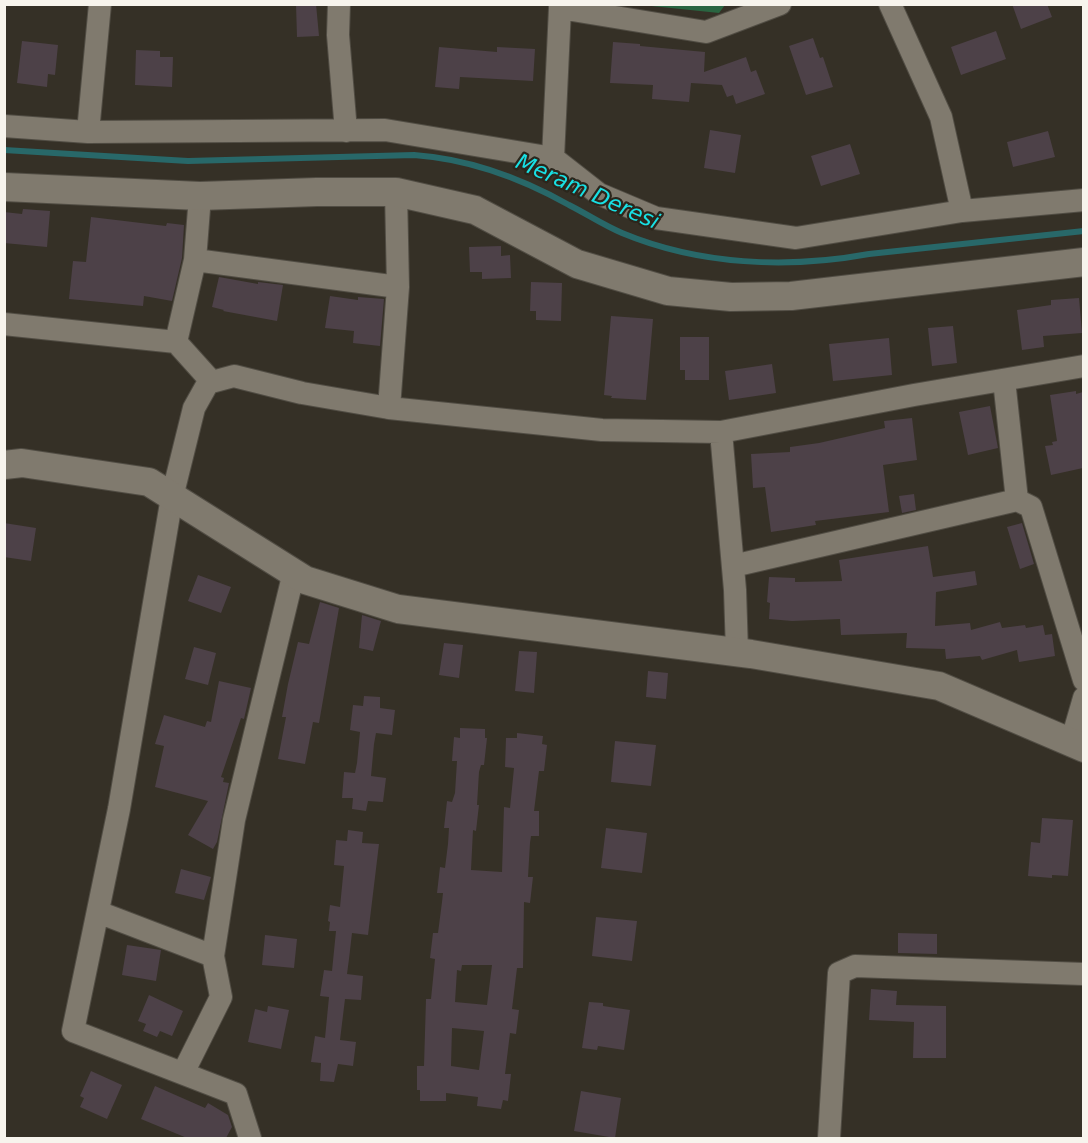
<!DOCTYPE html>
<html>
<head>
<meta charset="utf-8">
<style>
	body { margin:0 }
	#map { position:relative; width:1088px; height:1143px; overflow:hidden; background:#353026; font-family:"DejaVu Sans",sans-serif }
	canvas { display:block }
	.frame { position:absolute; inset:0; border:6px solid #f7f4ed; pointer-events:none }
</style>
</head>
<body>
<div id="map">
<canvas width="1088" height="1143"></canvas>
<div class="frame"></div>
</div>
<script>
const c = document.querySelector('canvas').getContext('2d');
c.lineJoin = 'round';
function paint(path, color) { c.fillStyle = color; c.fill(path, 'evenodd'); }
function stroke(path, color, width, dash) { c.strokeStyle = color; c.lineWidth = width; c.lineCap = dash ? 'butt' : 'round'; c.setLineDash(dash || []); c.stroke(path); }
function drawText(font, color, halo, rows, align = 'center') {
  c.font = font + ' "DejaVu Sans",sans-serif'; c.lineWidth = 4.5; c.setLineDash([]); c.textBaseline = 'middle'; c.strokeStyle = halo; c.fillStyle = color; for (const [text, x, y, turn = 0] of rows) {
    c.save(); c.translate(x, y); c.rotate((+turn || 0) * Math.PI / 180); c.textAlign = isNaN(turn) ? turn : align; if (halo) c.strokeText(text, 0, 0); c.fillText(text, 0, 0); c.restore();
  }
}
paint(new Path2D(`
	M642,5H725L719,13Z`), '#2a6541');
stroke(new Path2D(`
	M4,150L188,161L414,155C470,159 521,178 569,205C587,214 603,225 622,233C699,265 787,269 869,254L1084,231`), '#286869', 6);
paint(new Path2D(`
	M296,4H316L319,36L297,37Z
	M1012,4H1047L1052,17L1021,29Z
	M996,31L1006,59L961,75L951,47Z
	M813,38L820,58L823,57L833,87L806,95L789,46Z
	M22,41L58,45L55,75L48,74L47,87L17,83Z
	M613,42L640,44V46L705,52L704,72L746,57L751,72L756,70L765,94L736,104L733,95L727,97L722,85L691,83L689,102L652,99L653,85L610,83Z
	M439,47L497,52V47L535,49L533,81L460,77L459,89L435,87Z
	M136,50L160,51V57H173L172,87L135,85Z
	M710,130L741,135L735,173L704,168Z
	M1048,131L1055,157L1013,167L1007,142Z
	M850,144L860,174L821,186L811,156Z
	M23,209L50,211L47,247L4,243V212L22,214Z
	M91,217L166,226L167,223L184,225L182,258L172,301L144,296L143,306L69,299L73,261L86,262Z
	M501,246V256L510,255L511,278L482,279V272H470L469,247Z
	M219,277L258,284V282L283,285L277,321L223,311L224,310L212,307Z
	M531,282L562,283L561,321L536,320V311H530Z
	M330,296L358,300V297L384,299L380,346L353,343L354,331L325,328Z
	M1079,298L1082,333L1043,336L1044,347L1022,350L1017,310L1051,305V300Z
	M611,316L653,319L646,400L611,398L612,396L604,395Z
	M953,326L957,363L932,366L928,328Z
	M680,337H709V380H685V370H680Z
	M889,338L892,375L833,381L829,344Z
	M772,364L776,393L729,400L725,371Z
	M1076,391V394L1083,392V468L1051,475L1045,446L1053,445L1052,442L1057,441L1050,395Z
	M990,406L998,448L968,455L959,412Z
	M912,418L917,460L883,465L889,512L815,521L816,525L771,532L765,487L753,488L751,454L790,452V447L819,443L885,428L884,421Z
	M914,494L916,510L902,513L899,496Z
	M4,523L36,528L31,561L4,557Z
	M1022,523L1034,564L1020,569L1007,527Z
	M928,546L933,577L975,571L977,585L936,592L935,626L970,623L971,630L1000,622L1002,628L1025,625L1026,628L1043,625L1045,635L1052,634L1055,656L1019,662L1017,650L982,660L980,656L946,659L945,649L906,648L907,633L841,635L840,619L792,621L769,619L770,603L767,602L769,577L795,578V582L842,581L839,560Z
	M198,575L231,587L221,613L188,601Z
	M320,602L339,608L319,723L313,722L305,764L278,759L286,717H282L288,684L298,642L309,644Z
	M362,615L381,621L373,651L359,648Z
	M444,643L463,645L459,678L439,675Z
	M194,647L216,653L208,685L185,679Z
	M519,651L537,652L534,693L515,691Z
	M648,671L668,673L666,699L646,697Z
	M219,681L251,688L244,719L241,718L221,777L224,778L223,782L229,783L217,842L213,849L188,835L208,801L155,787L164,746L155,744L164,715L205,727L207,721L211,722Z
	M364,696L380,697V708L395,710L392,735L376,733L374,744L371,776L386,778L383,802L368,801L366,811L352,809L353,798H342L344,772L355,773L357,763L360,732L350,730L353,705L363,706Z
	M460,728L485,729V738H487L484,765H481L479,772L477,805H479L476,831L473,830L471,870L502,872L504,807L510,808L514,768L505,767L506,738H517V733L543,736L542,744L547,745L544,771H539L534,811H539V836H531L530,843L528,877H533L530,903L524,902L523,968H517L512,1009L519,1010L516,1034L510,1033L505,1074H511L508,1101L503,1100L501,1109L477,1106L478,1097L446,1093V1101H420V1090H417V1066H424L426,999H431L435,959L430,958L433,933H438L442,902L443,893H437L440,867L445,868L448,844L449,828H444L447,801L452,802L455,793L457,761H452L454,737L460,738ZM462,965H492L487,1005L455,1002L457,970L461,971ZM452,1028L484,1031L479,1070L451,1066Z
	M615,741L656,745L651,786L611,782Z
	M1042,818L1073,820L1068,876L1052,875V878L1028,876L1031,842L1040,843Z
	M606,828L647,833L642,873L601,868Z
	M348,830L363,832L362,843L379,844L368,935L352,933L349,959L347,974L363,976L361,1000L345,999L340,1040L356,1042L353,1066L338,1064L334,1082L320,1081L321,1063L311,1062L315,1036L325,1038L329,997L320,996L324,970L332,971L336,931H329L330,922L328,921L330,905L340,907L344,866L334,865L336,840L347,841Z
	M181,869L211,877L204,900L175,893Z
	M596,917L637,921L632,961L592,956Z
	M898,933L937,934V954L898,953Z
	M265,935L297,939L294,968L262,965Z
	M127,945L161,950L156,981L122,975Z
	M871,989L897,991L896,1005L946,1006V1058H913L914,1022L869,1020Z
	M149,995L183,1011L172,1036L160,1031L157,1037L143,1031L146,1024L138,1021Z
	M589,1002L603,1003V1006L630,1010L624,1050L598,1046L597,1050L582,1048Z
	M268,1006L289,1010L281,1049L248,1042L255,1009L267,1012Z
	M91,1071L122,1085L107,1119L80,1107L84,1098L80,1096Z
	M155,1086L205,1108L208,1103L228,1115L232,1127L226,1138H187L141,1119Z
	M581,1091L621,1098L615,1138L574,1131Z`), '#4d4148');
const minor = new Path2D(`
	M100,4L88,132L385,130L553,158L560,8
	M339,4L338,35L346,131
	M560,4V8L706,32L780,4
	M890,4L941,117L962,211
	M4,126L88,132
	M553,158L599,194L656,218L796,238L962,211L1084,200
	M200,196L195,260L176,342L212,382
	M195,260L398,287
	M4,324L176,342
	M389,408L398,287L396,192
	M721,432L735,590L737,652
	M1017,500L1031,507L1084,680
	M733,566L1017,500L1004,380
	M1071,743L1084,698
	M98,912L213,956L234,820L294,572
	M183,1073L221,997L213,956
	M250,1138L236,1094L73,1031L119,809L172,497L194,408L208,383L234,376L302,393L389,408L602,430L721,432L914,395L1084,366
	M829,1138L839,973L855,966L1084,974`);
const tertiary = new Path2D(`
	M4,187L200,196L317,192H396L475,210L577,264L668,291L731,297L791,296L1084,262
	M4,465L22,463L149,482L305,580L398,609L751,654L939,686L1084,748`);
stroke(minor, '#514d44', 24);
stroke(tertiary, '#514d44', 30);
stroke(minor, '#807a6e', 22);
stroke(tertiary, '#807a6e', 28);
drawText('italic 22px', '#18e0e4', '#2b261c', [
	["Meram Deresi",587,193,24]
]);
</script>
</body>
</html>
